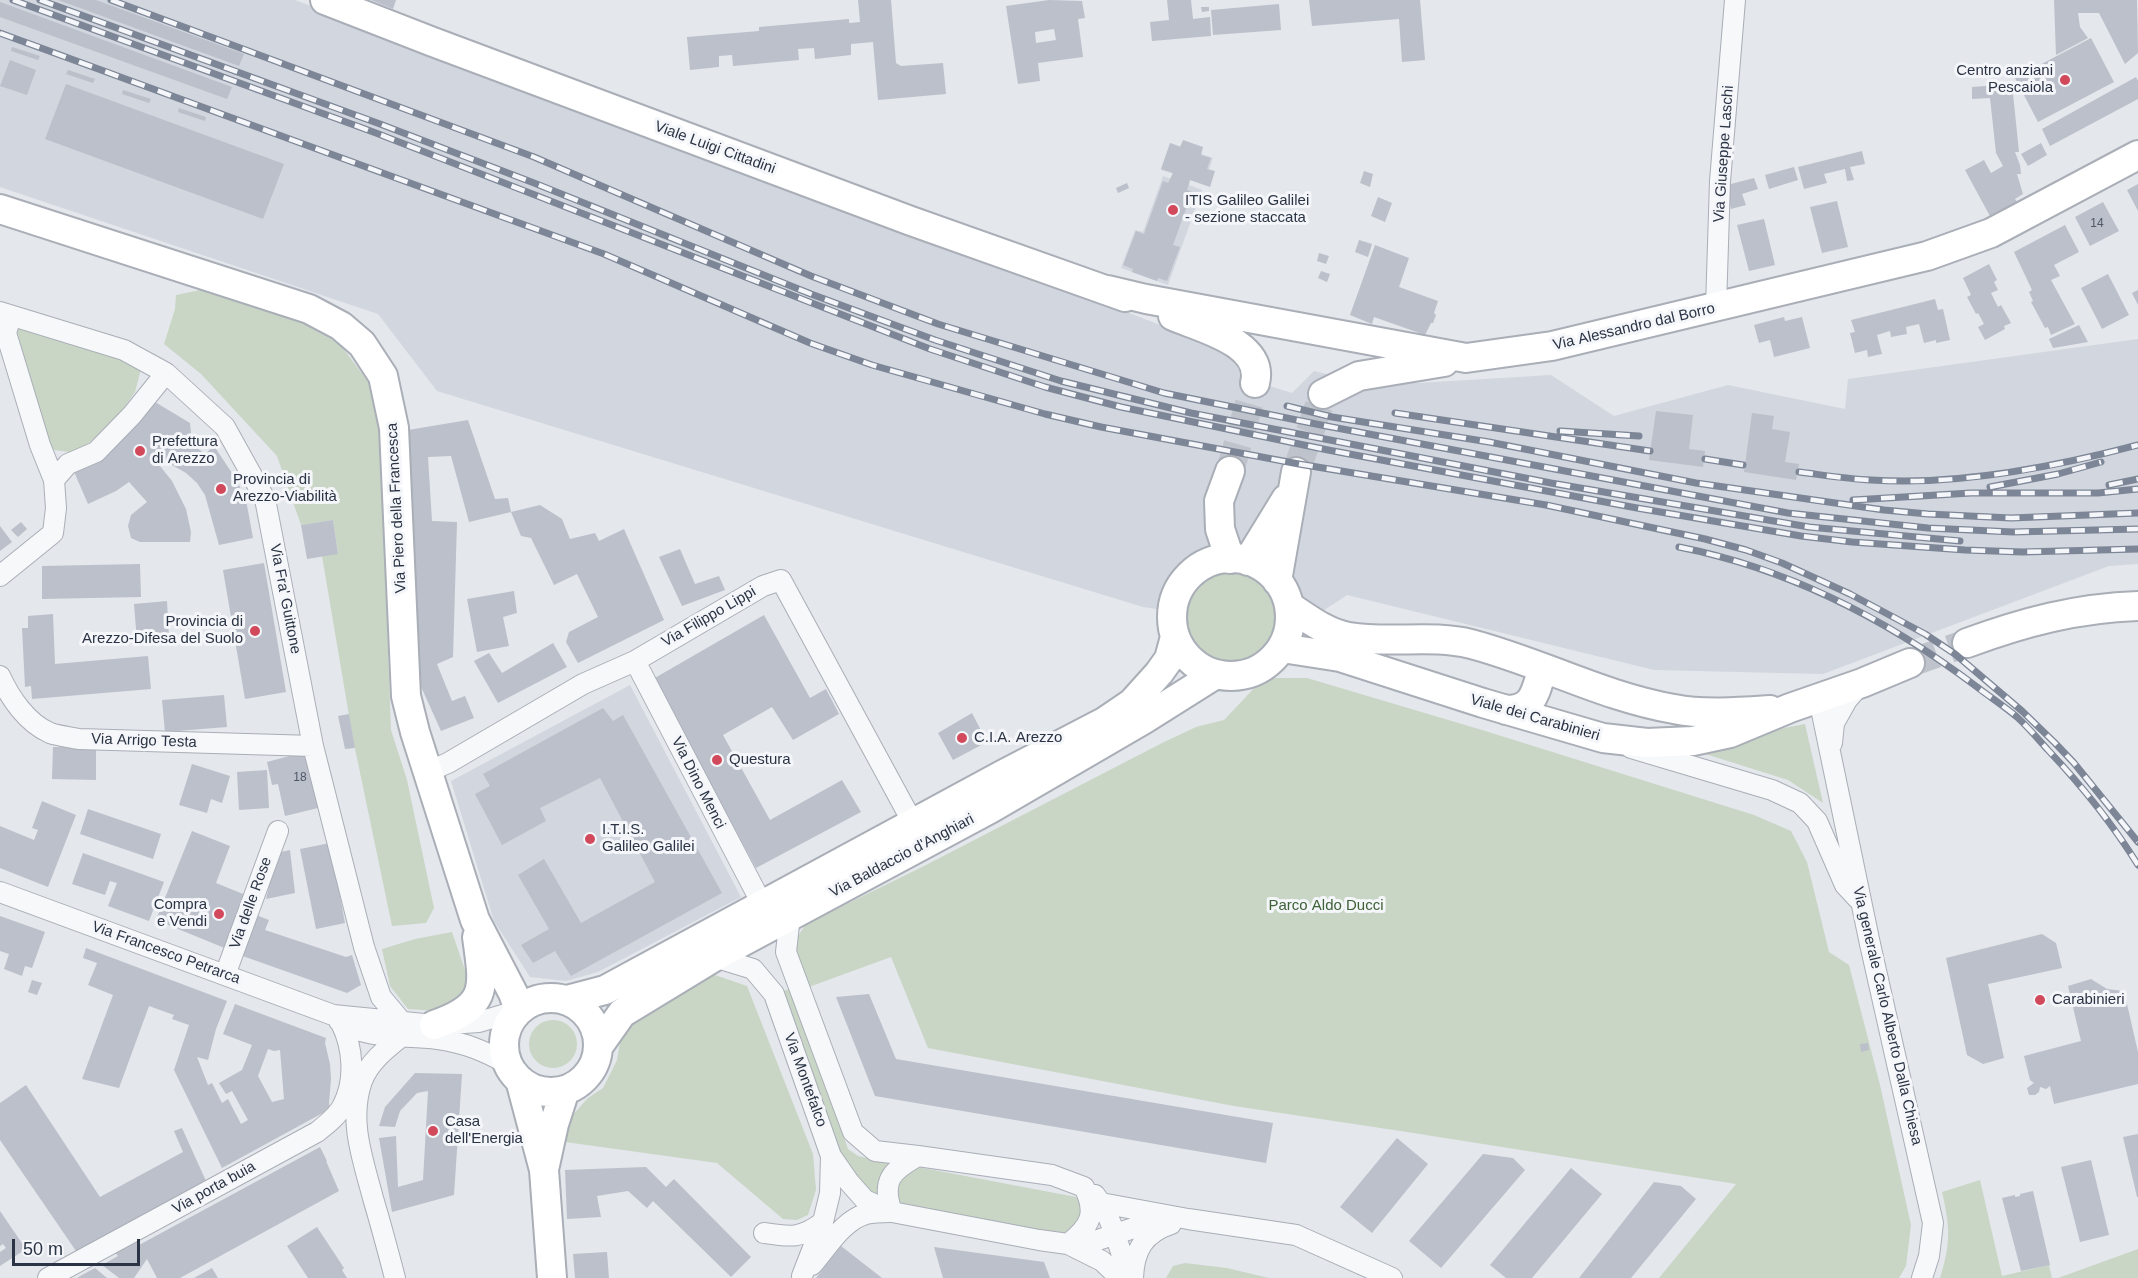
<!DOCTYPE html>
<html>
<head>
<meta charset="utf-8">
<style>
	body { margin:0 }
	#map { position:relative; width:2138px; height:1278px; overflow:hidden; background:#e4e7ec; font-family:Arial,sans-serif }
	canvas { display:block }
	.scale { position:absolute; left:12px; top:1239px; width:128px; height:27px; box-sizing:border-box; border:3px solid #2b3445; border-top:0; padding-left:8px; font-size:18px; line-height:21px; white-space:nowrap; color:#2b3445; -webkit-text-stroke:4px #f4f6f9; paint-order:stroke }
</style>
</head>
<body>
<div id="map">
<canvas width="2138" height="1278"></canvas>
<div class="scale">50 m</div>
</div>
<script>
const c = document.querySelector('canvas').getContext('2d');
c.lineJoin = 'round';
function paint(path, color) { c.fillStyle = color; c.fill(path, 'evenodd'); }
function stroke(path, color, width, dash) { c.strokeStyle = color; c.lineWidth = width; c.lineCap = dash ? 'butt' : 'round'; c.setLineDash(dash || []); c.stroke(path); }
function drawText(font, color, halo, rows, align = 'center') {
  c.font = font + ' Arial,sans-serif'; c.lineWidth = 6; c.setLineDash([]); c.textBaseline = 'middle'; c.strokeStyle = halo; c.fillStyle = color; for (const [text, x, y, turn = 0] of rows) {
    c.save(); c.translate(x, y); c.rotate((+turn || 0) * Math.PI / 180); c.textAlign = isNaN(turn) ? turn : align; if (halo) c.strokeText(text, 0, 0); c.fillText(text, 0, 0); c.restore();
  }
}
paint(new Path2D(`
	M0,0H295L485,73L1017,269L1188,336L1239,359L1244,378L1292,393L1314,371L1347,379L1418,383L1551,375L1614,416L1728,385L1845,409L1848,379L2138,339V564L2109,566L1823,674L1654,670L1347,595L1296,629L1143,607L437,391L378,314L0,187Z
	M1171,143L1213,158L1204,184L1190,180L1189,185L1202,190L1168,285L1121,268L1135,230L1143,232L1163,176L1172,179L1174,174L1161,170Z
	M630,685L741,897L598,972L566,981L530,977L494,921L451,781Z`), '#d2d6de');
paint(new Path2D(`
	M205,289L296,320L340,344L369,383L380,435L391,730L407,780L434,908L426,923L392,926L353,739L322,556L338,553L333,520L301,525L277,456L201,374L164,344L175,309L176,295Z
	M16,327L105,353L141,369L135,392L111,426L83,447L69,452L54,450L45,436Z
	M1186 618a45 45 0 1 1 90 0a45 45 0 1 1-90 0Z
	M1268,678H1307L1482,730L1754,815L1791,831L1807,862L1829,952L1849,965L1880,1085L1911,1225L1906,1266L1899,1278H1659L1736,1184L1407,1132L1234,1106L928,1048L891,957L806,988L790,948L806,924L924,866L1162,743L1196,727L1224,720L1260,682Z
	M1805,724L1823,803L1788,780L1683,747Z
	M452,932L467,976L463,1001L437,1011L408,1009L390,986L382,949L415,939Z
	M712,974L747,986L813,1154L816,1190L808,1215L797,1220L783,1219L717,1163L565,1142L570,1118L588,1098L603,1088L617,1060L620,1042L634,1018Z
	M791,988L848,1149L858,1156L894,1165L884,1202C864,1190 850,1172 840,1151L782,992Z
	M529 1044a24 24 0 1 1 48 0a24 24 0 1 1-48 0Z
	M918,1167L1076,1197L1082,1209L1081,1224L1074,1231L1060,1233L908,1209L898,1202L895,1187L902,1172Z
	M1980,1180L2002,1276L2049,1265L2052,1278H1940C1951,1243 1950,1227 1942,1192Z
	M2138,1249V1278H2058Z
	M1185,1263L1227,1268L1269,1278H1166L1173,1266Z`), '#c9d6c5');
paint(new Path2D(`
	M58,0H96L244,54L239,66Z
	M371,0H396L393,9Z
	M858,0H891L896,63L901,66L943,63L946,94L878,100L873,42L851,44V55L815,59L814,48L798,49L799,60L733,66L732,55L719,56V67L690,70L687,37L759,31V27L849,19V23L860,22Z
	M1049,0L1082,1L1085,18L1078,19L1083,57L1038,63L1040,81L1018,84L1006,6ZM1054,29L1056,40L1036,43L1035,32Z
	M1167,0H1191L1193,19L1210,17L1211,36L1152,41L1150,22L1169,20Z
	M1309,0H1420L1425,60L1402,62L1399,19L1312,26Z
	M2054,0H2137L2138,53L2125,64L2099,13H2078L2080,27L2088,38L2056,55Z
	M0,2L232,87L227,99L0,17Z
	M1279,4L1281,30L1213,35L1211,10Z
	M1201,7H1209V11L1202,12Z
	M2091,38L2114,82L2038,122L2015,78Z
	M12,47L40,56L38,60L11,51Z
	M10,60L36,70L27,95L0,86Z
	M68,70L95,79L93,83L66,74Z
	M2136,77L2138,81V99L2050,146L2042,129Z
	M66,84L284,164L263,219L45,139Z
	M2012,84L2019,152H2015L2020,165L2021,174H2017L2023,194L2015,199L2018,203L1991,218L1965,170L1984,160L1991,173L2003,166L1996,153L1990,98L1972,99V87Z
	M123,90L151,99L149,103L122,94Z
	M179,108L206,117L205,121L178,112Z
	M1183,140L1203,147L1201,155L1211,158L1207,169L1215,171L1210,187L1190,180L1187,190L1192,192L1173,245L1180,247L1167,281L1158,278L1157,281L1132,272L1133,269L1123,265L1136,231L1144,234L1163,181L1168,183L1173,173L1161,169L1170,143L1180,147Z
	M2041,143L2047,155L2028,166L2021,154Z
	M1862,151L1865,164L1850,167L1854,180L1847,181L1845,169L1824,174L1827,183L1804,189L1798,167Z
	M1794,167L1798,180L1769,189L1765,175Z
	M1364,171L1373,174L1370,187L1360,183Z
	M1754,178L1758,189L1742,194L1746,205L1731,209L1730,205H1727V185Z
	M1127,183L1129,188L1118,193L1116,188Z
	M2138,184V211L2127,190Z
	M1378,197L1392,203L1385,222L1371,216Z
	M1837,201L1848,247L1822,253L1810,207Z
	M2103,202L2119,231L2090,246L2075,217Z
	M1764,219L1775,265L1749,271L1737,225Z
	M2065,225L2079,252L2054,265L2060,276L2051,280L2075,324L2051,335L2048,327L2045,328L2031,302L2033,301L2029,292L2032,290L2014,252Z
	M1359,240L1372,244L1368,257L1355,252Z
	M1375,245L1409,258L1399,287L1438,301L1434,313L1436,315L1433,323H1431L1425,335L1374,317L1372,324L1350,315Z
	M1319,253L1329,256L1326,264L1317,261Z
	M1989,264L1997,280L1994,282L1998,290L1991,293L1998,307L2001,305L2011,323L2004,326L2005,329L1985,340L1978,327L1984,324L1978,313L1976,314L1967,297L1971,295L1963,278Z
	M1321,271L1330,274L1327,282L1318,278Z
	M2108,274L2129,315L2102,329L2081,288Z
	M2138,290V305L2132,293Z
	M1935,299L1938,310L1943,309L1950,340L1936,343V340L1924,343L1919,324L1906,327L1907,334L1891,337L1890,331L1877,335L1882,354L1868,357L1867,350L1855,353L1850,333L1855,332L1851,320Z
	M1784,317L1785,321L1802,317L1810,348L1774,357L1770,340L1759,343L1754,325Z
	M2079,325L2088,342L2053,348L2049,339Z
	M150,399L190,423L191,433L186,439L205,454L214,446L236,479L246,500L253,538L219,545L205,495L197,483L186,473L165,461L160,466L172,481L186,509L191,532L190,542H140L131,538L128,526L131,515L147,502L129,482L116,491L88,504L72,467Z
	M1656,411L1693,415L1689,449L1705,451L1703,467L1649,460Z
	M1752,413L1774,416L1772,429L1790,432L1785,462L1799,464L1796,480L1744,472Z
	M468,420L495,499L508,498L511,512L469,522L451,456L428,457L432,521L457,522L453,657L437,664L452,701L465,696L474,718L441,731L413,669L420,665L402,431Z
	M540,505L562,519L570,539L595,533L599,541L624,529L664,620L578,663L566,642L569,632L598,617L577,574L554,585L531,538L521,536L511,512Z
	M333,520L338,554L307,559L301,525Z
	M21,522L27,529L18,537L11,530Z
	M0,526L12,542L0,551Z
	M680,549L695,584L719,576L725,590L682,606L659,557Z
	M264,563L286,692L245,699L223,570Z
	M140,564L141,597L42,599V566Z
	M514,591L517,613L503,617L509,646L477,652L467,599Z
	M167,601L169,638L137,641L134,604Z
	M53,614L55,664L148,656L151,689L32,699L31,686L25,687L22,628H28V616Z
	M764,615L810,698L826,689L839,714L793,740L772,707L723,735L770,820L842,780L861,812L756,868L653,679Z
	M553,643L567,667L498,703L474,661L489,653L502,673Z
	M224,695L227,727L165,732L162,700Z
	M603,708L613,721L623,715L722,893L571,976L555,951L533,963L521,945L549,929L518,875L544,859L581,923L655,882L600,778L540,808L546,821L502,845L475,794L490,786L483,774Z
	M972,713L987,742L953,760L938,733Z
	M349,714L355,748L345,749L338,716Z
	M53,747H96V780L52,779Z
	M308,751L322,807L285,816L278,784L272,785L267,762Z
	M192,764L230,776L222,803L211,799L207,813L179,805Z
	M267,770L269,808L239,810L237,772Z
	M42,801L76,815L48,887L0,868V826L34,840L38,830L32,828Z
	M88,809L161,834L153,859L80,834Z
	M192,831L230,846L216,883L248,896L227,949L156,920Z
	M330,843L345,923L316,929L300,849Z
	M290,850L295,893L266,899L277,853Z
	M83,853L164,882L149,921L108,906L117,883L110,881L105,895L72,884Z
	M251,913L269,920L265,930L346,957L352,955L361,985L347,993L237,954Z
	M0,916L45,932L32,968L25,966L22,976L4,969L9,954L0,951Z
	M2042,934L2056,943L2062,968L1988,984L2004,1058L1983,1064L1967,1055L1946,958Z
	M86,948L227,1001L216,1029L208,1060L197,1057L208,1085L212,1083L222,1103L228,1099L241,1124L248,1120L232,1091L226,1094L219,1083L242,1070L252,1045L223,1034L235,1004L326,1038L325,1043L330,1064L331,1079L329,1103L330,1109L222,1168L174,1070L189,1025L172,1019L174,1015L149,1006L119,1088L82,1079L113,995L88,985L97,963L83,958ZM268,1049L274,1051L280,1050L284,1099L272,1102L258,1076Z
	M2091,979L2107,989L2124,991L2138,1052V1084L2054,1104L2050,1086L2046,1089L2040,1087L2039,1092L2035,1095H2029L2027,1088L2034,1083L2030,1080L2024,1056L2081,1041L2068,986Z
	M32,980L42,983L37,995L28,992Z
	M869,994L896,1059L1273,1123L1266,1163L875,1096L836,997Z
	M1868,1043L1869,1050L1861,1052L1860,1044Z
	M415,1073L462,1074L454,1195L392,1212L379,1138L396,1136L398,1187L423,1180L428,1091L417,1093L400,1111L395,1127L379,1126L385,1107Z
	M26,1085L100,1197L183,1152L174,1131L182,1128L206,1181L76,1251L0,1140V1103Z
	M2138,1134V1197H2137L2123,1137Z
	M1397,1138L1428,1164L1372,1233L1340,1207Z
	M320,1147L327,1161H326L339,1191L180,1278H157L147,1259L134,1278H119L102,1265L118,1256L114,1251L135,1238L139,1245Z
	M1483,1154L1513,1158L1525,1170L1441,1268L1409,1241Z
	M2091,1160L2109,1235L2080,1242L2061,1167Z
	M646,1167L666,1187L674,1179L751,1257L731,1277L653,1201L647,1208L628,1191L597,1196L601,1217L567,1219L565,1170Z
	M1571,1168L1602,1194L1532,1278H1506L1490,1265Z
	M1654,1182L1681,1186L1696,1199L1631,1278H1579Z
	M2033,1191L2050,1265L2021,1271L2002,1198L2015,1195V1197L2020,1196V1194Z
	M0,1211L26,1249L0,1266V1252L6,1248L3,1244L0,1246Z
	M317,1227L344,1268L342,1270L347,1278H308L287,1246Z
	M841,1246L882,1278H816Z
	M934,1247L1044,1262L1050,1278H943Z
	M607,1252L609,1278H575L573,1254Z
	M95,1268L107,1278H77L82,1275Z
	M212,1268L218,1278H194Z`), '#bbc0ca');
stroke(new Path2D(`
	M1230,471L1255,383
	M1296,472L1323,394
	M1910,663L1967,643`), '#bfc3cb', 28, [28, 14]);
const minor = new Path2D(`
	M1716,307L1720,181L1735,0
	M0,312L124,350L166,373L225,427L265,499L313,746L364,947L381,997L401,1021
	M11,316L6,333L40,445L54,480L68,464L96,452L132,415L166,373
	M0,576L53,533L56,508L54,480
	M635,661L762,904
	M0,676C10,698 27,723 50,733C59,736 69,737 79,739L313,746
	M1819,699L1870,944L1933,1223L1929,1256L1922,1278
	M1832,743L1834,723L1847,700L1860,685
	M1631,748L1772,790L1800,803L1817,821L1845,885L1858,899
	M427,772L448,763L583,684L635,661L763,586L781,580L913,823
	M0,892L333,1015L434,1025L479,1022L519,1010
	M790,916L786,952L853,1132L875,1151L918,1156
	M714,957L753,969L774,994L831,1156L849,1182L865,1200L892,1212
	M225,975L278,831
	M339,1021C369,1041 405,1034 438,1039C466,1043 484,1051 508,1064
	M1095,1195C1113,1218 1120,1251 1129,1278
	M1101,1203L1188,1219L1296,1235L1392,1278
	M764,1233C790,1237 801,1239 823,1222
	M1068,1244C1091,1226 1097,1213 1084,1187L1052,1175L918,1156C891,1171 881,1181 892,1212L1039,1240L1068,1244L1102,1261L1120,1278
	M1068,1244L1092,1242L1169,1216
	M812,1265C827,1248 843,1220 866,1214C873,1212 882,1212 890,1212
	M802,1276L823,1222L830,1193L831,1156
	M48,1278L317,1132C326,1125 338,1116 343,1105C356,1080 353,1047 341,1023
	M395,1278C388,1251 381,1225 373,1198C363,1160 348,1120 362,1081C369,1062 386,1049 401,1037
	M1133,1278C1134,1250 1144,1233 1171,1224`);
const secondary = new Path2D(`
	M325,0L433,42L911,221L1125,297
	M0,209L309,309L341,326L362,344L383,376L394,428L406,696L415,732L475,920L513,993L519,1010
	M1108,290L1146,299L1466,358L1552,346L1927,256L1991,233L2138,155
	M1173,316C1201,328 1265,343 1255,383
	M1323,394L1359,376L1444,362
	M1230,471L1219,501L1220,529L1230,559
	M1172 617a59 59 0 1 1 118 0a59 59 0 1 1-118 0Z
	M1248,561L1286,499
	M1277,581L1296,472
	M1289,606C1307,618 1328,634 1349,637C1390,644 1431,634 1471,644C1540,662 1604,697 1674,709C1703,715 1741,712 1770,710
	M1967,643C2024,622 2077,608 2138,606
	M1282,648L1340,657L1483,703L1603,738L1647,743L1693,741L1730,733L1790,708L1862,683L1910,663
	M1506,710C1535,710 1535,691 1543,668
	M504 1045a47 47 0 1 1 94 0a47 47 0 1 1-94 0Z
	M567,1000L605,990L1002,775L1104,722L1132,703L1159,673L1169,659L1175,637
	M434,1025C489,1006 484,988 477,937
	M598,1047L622,1013L714,957L990,809L1143,720L1216,674
	M520,1080L544,1170L552,1278
	M545,1165L554,1124L565,1090`);
stroke(minor, '#a9aeb7', 22);
stroke(secondary, '#a9aeb7', 32);
stroke(minor, '#f7f8fa', 20);
stroke(secondary, '#fff', 28);
const rail = new Path2D(`
	M13,0L376,133L930,349L1045,387L1121,407L1328,450L1637,508L1801,536L1852,542L1965,550L2022,552L2138,549
	M40,0L380,124L534,183L811,294L935,340L1061,381L1191,413L1551,483L1809,527L1960,541
	M111,0L534,157L811,276L938,324L1164,393L1321,425L1788,513L1928,528L2013,532L2138,529
	M0,33L604,254L810,343L872,365L1045,414L1101,427L1299,464L1546,505L1705,539L1746,550L1782,563L1850,594L1925,634L1955,654L2022,711L2055,743L2074,763L2138,842
	M1287,406L1332,417L1489,442L1696,483L1884,510L1928,514L2011,518L2138,513
	M1395,413L1650,451
	M1560,431L1639,436
	M1705,459L1743,465
	M1799,472C1823,475 1847,479 1871,480C1957,486 2055,467 2138,445
	M2109,485L2138,479
	M1990,487L2058,474L2101,462
	M1853,500L1971,493H2098L2138,489
	M1679,547C1790,569 1887,619 1977,687C1990,697 2004,706 2017,717C2028,727 2038,739 2048,750C2082,786 2112,823 2138,865`);
stroke(rail, '#7d8696', 7);
stroke(rail, '#f4f6f9', 4.5, [14]);
for (const [x, y, r, color] of [
	[2065,80,6,"#d1495b"],
	[1173,210,6,"#d1495b"],
	[140,451,6,"#d1495b"],
	[221,489,6,"#d1495b"],
	[255,631,6,"#d1495b"],
	[962,738,6,"#d1495b"],
	[717,760,6,"#d1495b"],
	[590,839,6,"#d1495b"],
	[219,914,6,"#d1495b"],
	[2040,1000,6,"#d1495b"],
	[433,1131,6,"#d1495b"]
]) { const dot = new Path2D(); dot.arc(x, y, r, 0, 2 * Math.PI); c.fillStyle = color; c.fill(dot); stroke(dot, '#f4f6f9', 2); }
drawText('12px', '#4f5766', null, [
	["14",2097,224],
	["18",300,778]
]);
drawText('15px', '#2b3445', '#f4f6f9', [
	["Centro anziani",2053,71,"right"],
	["Pescaiola",2053,88,"right"],
	["ITIS Galileo Galilei",1185,201],
	["- sezione staccata",1185,218],
	["Prefettura",152,442],
	["di Arezzo",152,459],
	["Provincia di",233,480],
	["Arezzo-Viabilità",233,497],
	["Provincia di",243,622,"right"],
	["Arezzo-Difesa del Suolo",243,639,"right"],
	["C.I.A. Arezzo",974,738],
	["Questura",729,760],
	["I.T.I.S.",602,830],
	["Galileo Galilei",602,847],
	["Compra",207,905,"right"],
	["e Vendi",207,922,"right"],
	["Carabinieri",2052,1000],
	["Casa",445,1122],
	["dell'Energia",445,1139]
], 'left');
drawText('15px', '#2b3445', '#f4f6f9', [
	["Viale Luigi Cittadini",715,148,20],
	["Via Giuseppe Laschi",1724,154,-86],
	["Via Alessandro dal Borro",1634,327,-13],
	["Via Piero della Francesca",397,508,-93],
	["Via Fra' Guittone",285,599,79],
	["Via Filippo Lippi",709,617,-30],
	["Viale dei Carabinieri",1535,718,16],
	["Via Arrigo Testa",144,741,2],
	["Via Dino Menci",698,783,63],
	["Via Baldaccio d'Anghiari",902,856,-28],
	["Via delle Rose",251,903,-70],
	["Via Francesco Petrarca",166,953,20],
	["Via generale Carlo Alberto Dalla Chiesa",1887,1016,77],
	["Via Montefalco",805,1080,70],
	["Via porta buia",214,1188,-29]
]);
drawText('15px', '#3f6138', '#f4f6f9', [
	["Parco Aldo Ducci",1326,906]
]);
</script>
</body>
</html>
